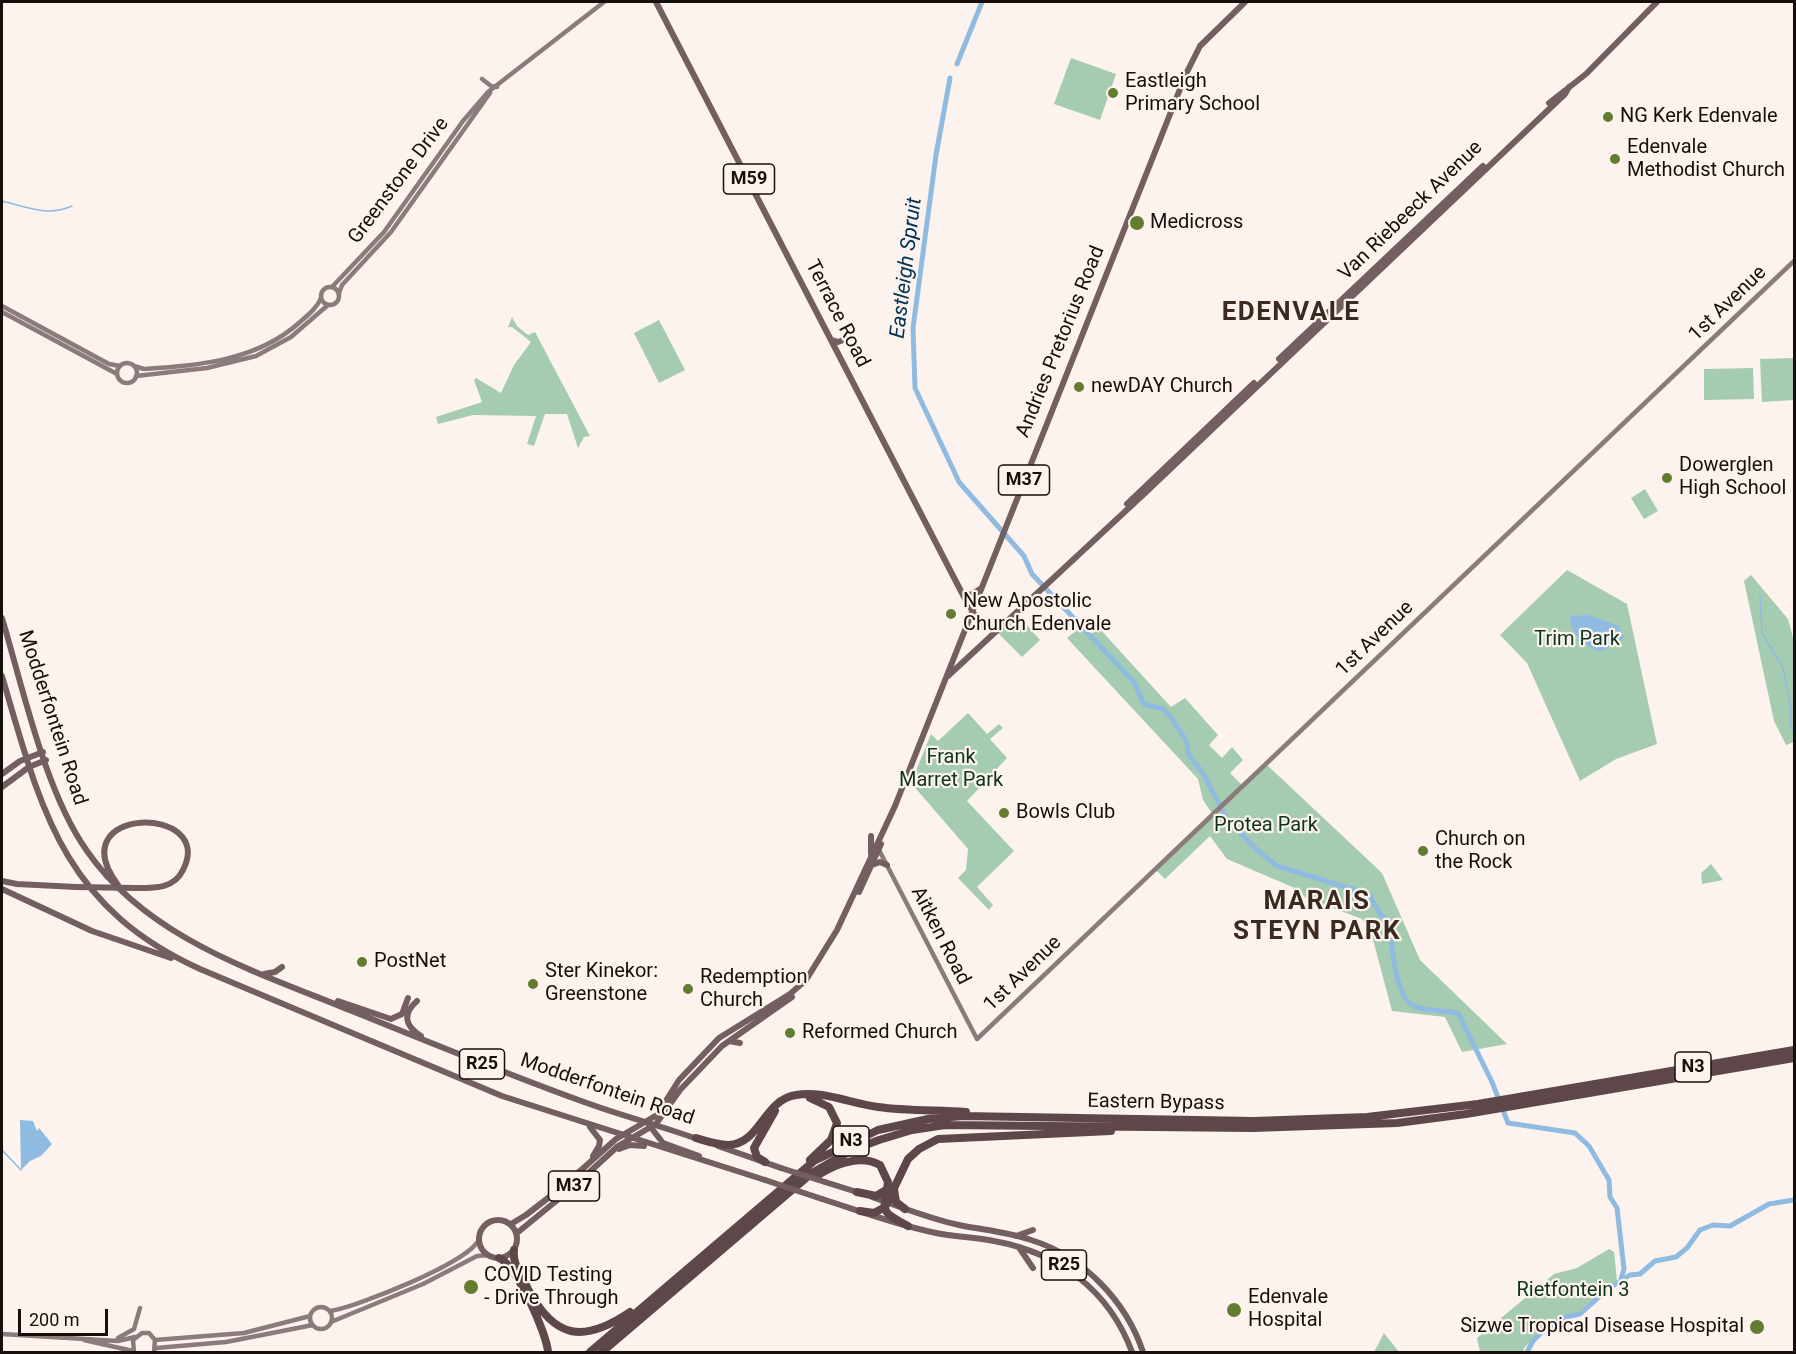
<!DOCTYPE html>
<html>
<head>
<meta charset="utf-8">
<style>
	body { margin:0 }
	#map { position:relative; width:1796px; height:1354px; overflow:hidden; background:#fcf3ee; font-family:Roboto,sans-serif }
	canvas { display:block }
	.frame { position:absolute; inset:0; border:3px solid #170f0b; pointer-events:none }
	.scale { position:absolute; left:18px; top:1309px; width:90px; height:27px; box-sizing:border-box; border:3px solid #170f0b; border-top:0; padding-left:8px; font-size:18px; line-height:21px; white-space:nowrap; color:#170f0b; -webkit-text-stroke:4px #fcf3ee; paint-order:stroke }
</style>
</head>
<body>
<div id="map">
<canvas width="1796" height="1354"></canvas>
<div class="frame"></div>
<div class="scale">200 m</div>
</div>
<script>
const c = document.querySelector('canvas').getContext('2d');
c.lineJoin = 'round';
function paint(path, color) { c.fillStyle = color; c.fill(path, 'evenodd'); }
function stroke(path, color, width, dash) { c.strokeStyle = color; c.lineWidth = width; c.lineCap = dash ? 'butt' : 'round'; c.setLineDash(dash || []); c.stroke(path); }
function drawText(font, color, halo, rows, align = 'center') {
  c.font = font + ' Roboto,sans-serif'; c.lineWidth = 4.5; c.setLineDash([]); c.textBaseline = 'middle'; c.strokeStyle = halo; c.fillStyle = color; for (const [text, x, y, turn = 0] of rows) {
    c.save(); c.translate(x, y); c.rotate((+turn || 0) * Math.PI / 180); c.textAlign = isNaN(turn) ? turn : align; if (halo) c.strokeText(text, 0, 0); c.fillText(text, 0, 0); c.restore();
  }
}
paint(new Path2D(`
	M1071,58L1116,74L1100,120L1054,104Z
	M512,317L517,326L528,335L535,332L590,436L584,437L578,448L567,414H545L534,446L527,444L536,416L473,415L438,424L436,417L482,402L474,380L476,378L501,393L514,365L531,342L512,327H508Z
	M659,320L685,370L659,383L634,333Z
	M1794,358V400L1762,402L1760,359Z
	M1753,368L1754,399L1704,400V369Z
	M1645,489L1658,511L1644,519L1631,498Z
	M1567,570L1627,604L1657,744L1616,759L1580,781L1527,663L1500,635Z
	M1751,575L1788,619L1794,641V742L1786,745L1774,721L1744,581Z
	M1018,615L1040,640L1022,657L995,630Z
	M1082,626L1090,635L1099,628L1171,707L1185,698L1218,735L1209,745L1222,758L1232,747L1243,760L1230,773L1243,786L1266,764L1382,873L1420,960L1507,1044L1462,1052L1445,1017L1392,1011L1371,932L1362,919L1306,898L1297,889L1227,859L1210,836L1165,879L1155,869L1213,815L1203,800L1198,779L1067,638Z
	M968,713L987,734L999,724L1003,728L990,739L1007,758L967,801L1014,851L977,887L993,905L989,910L958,878L966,870L968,849L911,783L931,734L938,741Z
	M1711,864L1723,880L1702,884L1701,873Z
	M1609,1249L1614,1252L1617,1281L1606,1287L1581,1312L1570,1314L1544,1329L1524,1348L1523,1352H1480L1477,1338L1554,1274L1577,1268Z
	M1384,1333L1399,1352H1374Z`), '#a5ccb0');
paint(new Path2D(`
	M1588,615L1619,626L1624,638L1600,652C1584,645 1570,635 1570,616Z
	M20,1120L33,1121L37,1131L39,1128L52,1144L41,1156L30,1161L21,1170Z`), '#90bbe1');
stroke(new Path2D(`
	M2,201C27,207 47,217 72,206
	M1760,596L1762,633L1783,668L1791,710V727L1794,732
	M2,1150L21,1170`), '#90bbe1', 1.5);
stroke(new Path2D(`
	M957,64L982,2
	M950,78L936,155L913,328L915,388L959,482L1024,556L1032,574L1134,682L1144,704L1163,709L1170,716L1187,742L1188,754L1203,773L1227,819L1256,849L1277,866L1369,894L1380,914L1389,921C1392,942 1394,994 1412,1005C1424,1012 1445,1010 1458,1013L1492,1082L1508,1123L1575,1133L1589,1146L1609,1180L1610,1197L1617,1208L1624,1269L1620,1283
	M1527,1352L1533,1341L1544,1330L1566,1317L1580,1314L1608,1289L1630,1275L1640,1274L1655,1261L1676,1257L1687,1248L1700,1230L1713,1225L1730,1226L1769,1204L1794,1200`), '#90bbe1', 5);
stroke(new Path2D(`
	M482,79L491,86L497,87
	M321 296a9 9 0 1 1 18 0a9 9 0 1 1-18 0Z
	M332,287L384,232L463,121L488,92L604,2
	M339,293L342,285L391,232L490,93
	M2,306L109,364L120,366
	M2,312L117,374
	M117 373a10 10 0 1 1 20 0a10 10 0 1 1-20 0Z
	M134,366L144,369C200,365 257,361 300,322C308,315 317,308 321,298
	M136,376L207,368L256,356L291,337L328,305
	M878,848L977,1039L1794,261
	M310 1318a11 11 0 1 1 22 0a11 11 0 1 1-22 0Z
	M330,1311C356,1307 471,1262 479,1239
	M331,1322L423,1284L477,1256L489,1255
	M2,1334L118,1341L135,1337
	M118,1338L134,1329L140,1308
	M84,1340L133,1351
	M155,1340L244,1333L310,1316
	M156,1348L226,1342L313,1325
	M134,1352L133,1340L142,1333H149L155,1340L154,1352`), '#8c7b7b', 4.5);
stroke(new Path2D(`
	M656,2L964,597L982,627L996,628
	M1549,103L1586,74L1657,2
	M832,340L838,342L849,338
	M1279,359L1483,166
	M1127,504L1254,383
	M962,593L971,595L980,589
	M2,618C23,688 45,792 87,851C148,939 257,972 352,1011C429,1042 506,1074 584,1102C622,1116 662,1126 700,1140
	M2,676C41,809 62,906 200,969L502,1096L765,1180
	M948,676L1145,493L1565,94L1569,87
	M2,774L20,761L43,752
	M2,787L29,767L46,760
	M871,854V836
	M872,865L880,862L887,865
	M2,881L17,884L76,887
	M118,885C58,805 217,804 183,870C174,889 154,888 135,888
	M2,889L92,931L171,958
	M859,892L881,844
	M264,974L275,972L282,967
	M338,1001L391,1019L402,1014L408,998
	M417,1001C402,1014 405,1026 421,1036
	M729,1041L740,1043
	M649,1125L663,1143L699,1156
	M590,1127L600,1140L599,1146L593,1156
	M718,1146L781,1168
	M619,1149L630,1145L644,1146
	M825,1182L860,1193
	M872,1197C901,1207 930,1219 959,1225C983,1230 1008,1232 1031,1240C1083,1256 1126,1301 1143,1352
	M822,1199C860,1211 897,1225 936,1233C955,1237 975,1237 994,1241C1059,1253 1109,1290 1132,1352
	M479 1239a19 19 0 1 1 38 0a19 19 0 1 1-38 0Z
	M511,1224L526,1215L561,1188L616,1139L657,1115L679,1080L719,1038L790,994L806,980L837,930L895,806L1186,74L1200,46L1245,2
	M517,1233L572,1188L618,1146L656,1124L680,1090L722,1046L792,997
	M1016,1236L1033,1230
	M1020,1249L1033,1268`), '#735f5f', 6);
stroke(new Path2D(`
	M810,1098L829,1107L837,1123L831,1140L810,1160
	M696,1138C706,1141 717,1145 728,1145C761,1144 763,1100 796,1095C822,1090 852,1104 878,1107C907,1111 937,1110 966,1112
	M765,1162L757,1157L754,1148L775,1111
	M818,1175C836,1164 860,1154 880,1165L888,1182C884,1212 878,1210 908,1226
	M894,1189L896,1202L905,1209
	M857,1192L876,1196L886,1190
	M860,1211L874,1213L885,1207L908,1159L919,1149L938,1139L1111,1131
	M514,1250C512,1264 522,1276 528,1289C555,1340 584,1343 630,1312
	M499,1258C516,1264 547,1334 548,1352
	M590,1352L814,1161L878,1130L928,1119L963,1116L1254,1121L1367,1117L1478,1104L1794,1050
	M602,1352L812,1173L852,1150L879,1140L912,1130L945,1125L1253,1128L1397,1123L1466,1114L1794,1058`), '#5e4748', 8);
stroke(new Path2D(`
	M76,887L135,888
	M781,1168L825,1182
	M765,1180L822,1199`), '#735f5f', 6);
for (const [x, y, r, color] of [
	[1113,93,6,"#637d30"],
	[1608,117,6,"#637d30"],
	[1615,159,6,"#637d30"],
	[1137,223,8,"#637d30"],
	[1079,387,6,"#637d30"],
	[1667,478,6,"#637d30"],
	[951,614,6,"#637d30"],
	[1004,813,6,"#637d30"],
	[1423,851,6,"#637d30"],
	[362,962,6,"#637d30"],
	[533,984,6,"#637d30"],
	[688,989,6,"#637d30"],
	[790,1033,6,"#637d30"],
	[471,1287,8,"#637d30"],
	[1234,1310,8,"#637d30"],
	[1757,1327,8,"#637d30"]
]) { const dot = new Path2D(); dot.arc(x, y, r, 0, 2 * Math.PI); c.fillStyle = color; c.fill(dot); stroke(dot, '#fcf3ee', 2); }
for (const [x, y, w] of [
	[749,179,51],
	[1024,480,51],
	[482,1064,45],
	[1693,1067,36],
	[851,1141,36],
	[574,1186,51],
	[1064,1265,45]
]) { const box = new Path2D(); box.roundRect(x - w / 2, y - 15, w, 30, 4.5); c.fillStyle = '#fcf3ee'; c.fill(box); stroke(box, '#170f0b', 1.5); }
drawText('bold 18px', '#170f0b', null, [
	["M59",749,179],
	["M37",1024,480],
	["R25",482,1064],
	["N3",1693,1067],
	["N3",851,1141],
	["M37",574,1186],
	["R25",1064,1265]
]);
drawText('20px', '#170f0b', '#fcf3ee', [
	["Eastleigh",1125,82],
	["Primary School",1125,105],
	["NG Kerk Edenvale",1620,117],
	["Edenvale",1627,148],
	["Methodist Church",1627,171],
	["Medicross",1150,223],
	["newDAY Church",1091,387],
	["Dowerglen",1679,466],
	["High School",1679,489],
	["New Apostolic",963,602],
	["Church Edenvale",963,625],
	["Bowls Club",1016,813],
	["Church on",1435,840],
	["the Rock",1435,863],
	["PostNet",374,962],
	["Ster Kinekor:",545,972],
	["Greenstone",545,995],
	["Redemption",700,978],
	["Church",700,1001],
	["Reformed Church",802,1033],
	["COVID Testing",484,1276],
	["- Drive Through",484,1299],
	["Edenvale",1248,1298],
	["Hospital",1248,1321],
	["Sizwe Tropical Disease Hospital",1744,1327,"right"]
], 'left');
drawText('20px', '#170f0b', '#fcf3ee', [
	["Greenstone Drive",399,181,-53],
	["Van Riebeeck Avenue",1411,211,-44],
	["1st Avenue",1728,304,-44],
	["Terrace Road",837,314,63],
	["Andries Pretorius Road",1061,342,-68],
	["1st Avenue",1375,639,-44],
	["Modderfontein Road",52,718,72],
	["Aitken Road",940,936,63],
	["1st Avenue",1023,974,-44],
	["Modderfontein Road",607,1090,19],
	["Eastern Bypass",1156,1103,1]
]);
drawText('20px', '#0d341c', '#fcf3ee', [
	["Trim Park",1577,640],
	["Frank",951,758],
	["Marret Park",951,781],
	["Protea Park",1266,826],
	["Rietfontein 3",1573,1291]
]);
drawText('italic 21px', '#003357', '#fcf3ee', [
	["Eastleigh Spruit",907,268,-83]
]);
c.letterSpacing = '1.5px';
drawText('bold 26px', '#3c2a21', '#fcf3ee', [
	["EDENVALE",1291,313],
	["MARAIS",1317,902],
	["STEYN PARK",1317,932]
]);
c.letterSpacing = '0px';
</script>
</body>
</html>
